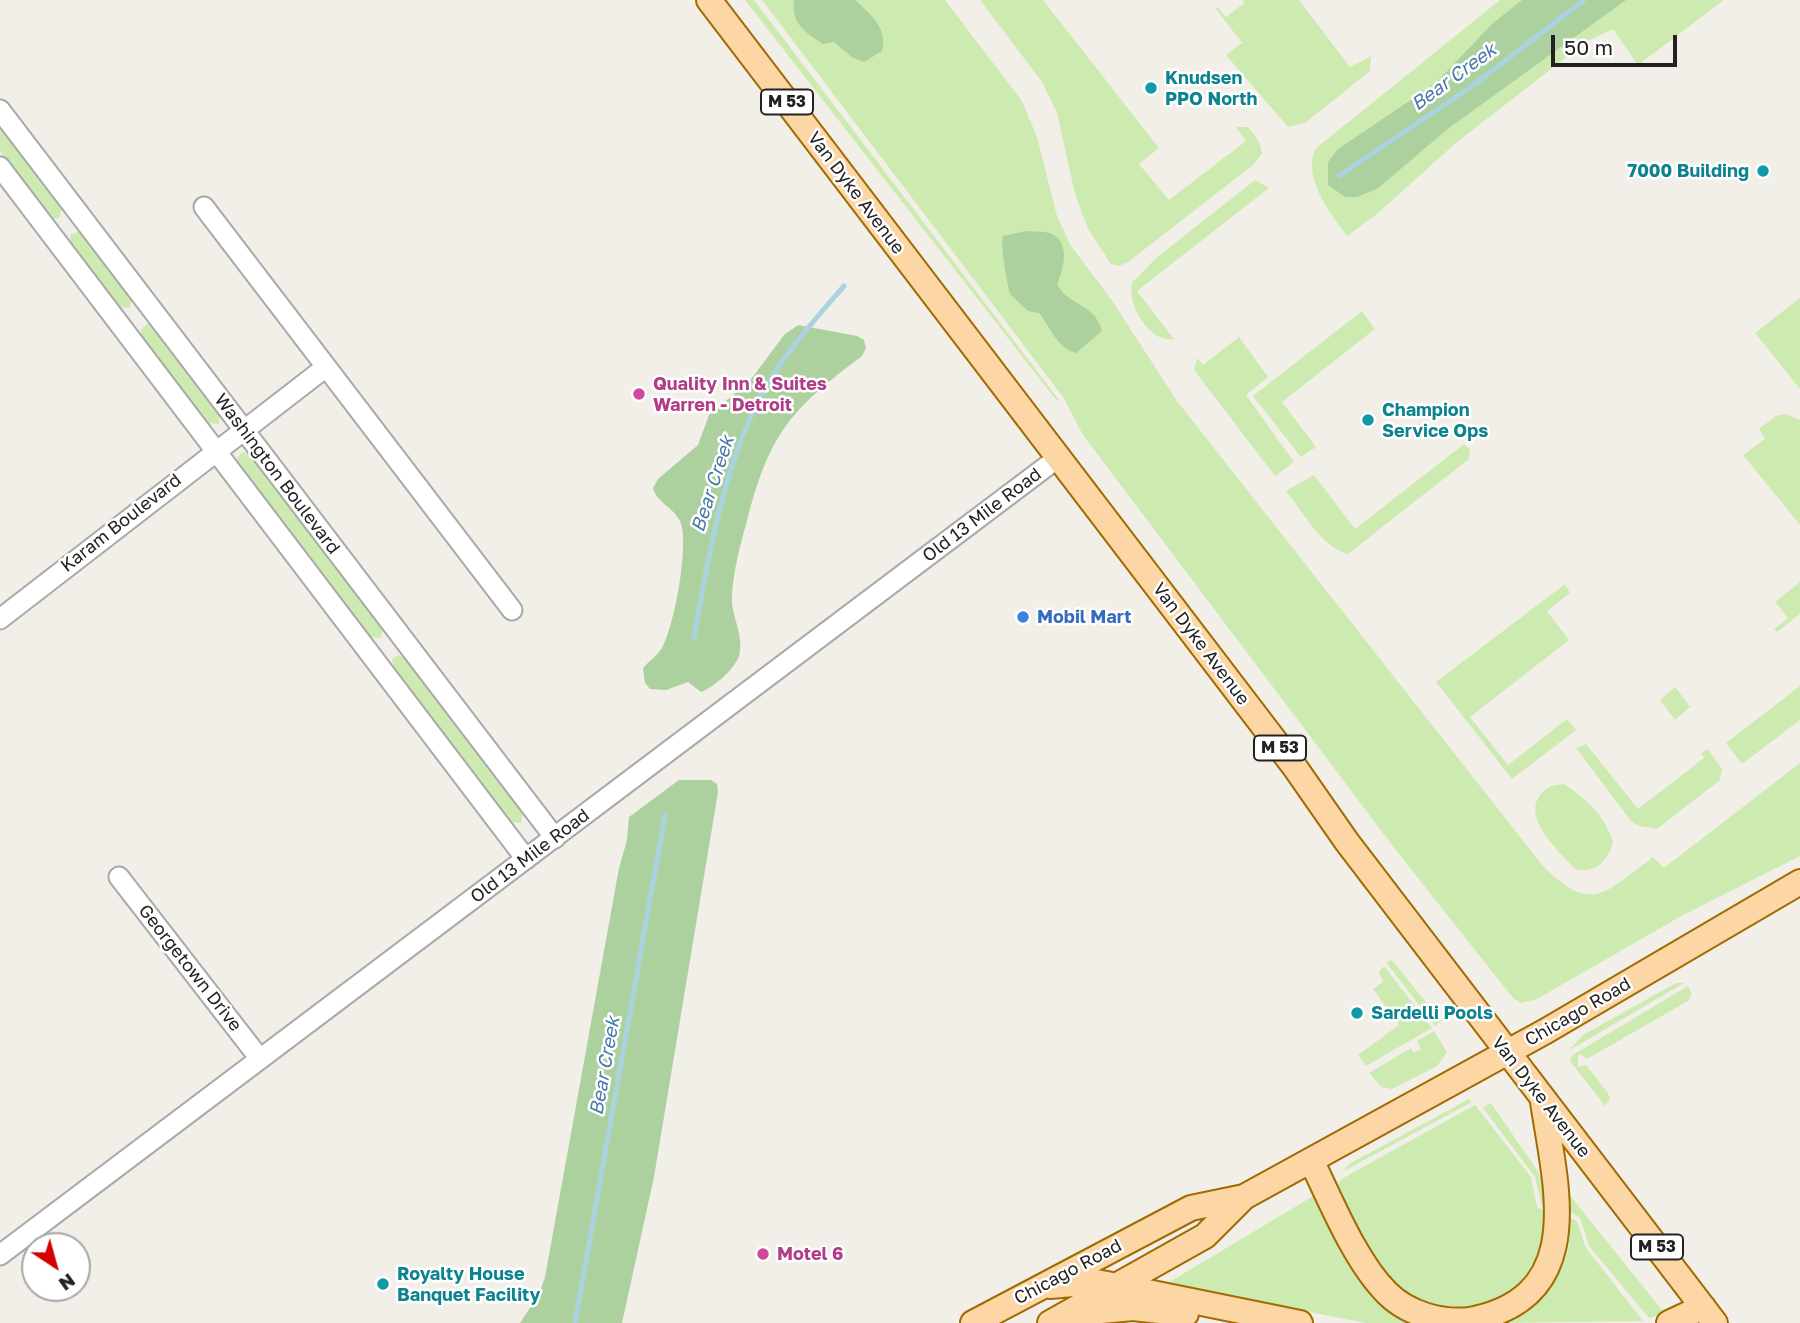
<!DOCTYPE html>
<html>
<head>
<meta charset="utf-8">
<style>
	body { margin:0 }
	#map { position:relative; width:1800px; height:1323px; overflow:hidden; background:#f2efe9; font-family:"Golos Text",sans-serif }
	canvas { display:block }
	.north { position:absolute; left:21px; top:1232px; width:70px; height:70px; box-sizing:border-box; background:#fff; border:2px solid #a7a7a7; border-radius:50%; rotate:144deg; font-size:19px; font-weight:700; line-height:28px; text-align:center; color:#222 }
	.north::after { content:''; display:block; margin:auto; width:24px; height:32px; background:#d40000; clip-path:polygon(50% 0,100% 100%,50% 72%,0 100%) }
	.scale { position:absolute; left:1551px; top:35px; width:126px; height:32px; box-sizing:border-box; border:4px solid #222; border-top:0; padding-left:9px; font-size:21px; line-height:24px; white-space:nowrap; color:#222; -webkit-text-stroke:5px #fff; paint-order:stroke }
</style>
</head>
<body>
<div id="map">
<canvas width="1800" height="1323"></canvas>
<div class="north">N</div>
<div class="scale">50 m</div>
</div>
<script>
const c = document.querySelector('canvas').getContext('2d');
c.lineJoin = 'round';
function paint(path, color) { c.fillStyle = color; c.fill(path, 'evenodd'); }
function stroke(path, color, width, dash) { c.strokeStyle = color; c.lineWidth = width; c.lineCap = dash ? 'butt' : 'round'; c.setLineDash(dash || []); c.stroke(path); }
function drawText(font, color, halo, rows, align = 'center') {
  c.font = font + ' "Golos Text",sans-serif'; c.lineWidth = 5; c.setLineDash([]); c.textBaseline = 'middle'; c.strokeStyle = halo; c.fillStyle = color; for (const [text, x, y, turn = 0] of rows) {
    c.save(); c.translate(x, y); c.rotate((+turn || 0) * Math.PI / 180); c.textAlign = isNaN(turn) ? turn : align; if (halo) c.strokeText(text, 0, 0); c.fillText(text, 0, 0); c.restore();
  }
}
paint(new Path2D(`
	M745,0H754L1059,400L1057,401Z
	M762,0H945L1022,101L1037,137L1057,216L1071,246L1111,299L1177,401L1543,866C1592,915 1605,893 1653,857L1664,868L1800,763V856L1683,915L1537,999L1521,1003L1513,998L1395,849L1083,435L1063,397Z
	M980,0H1043L1159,148L1139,164L1169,200L1246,141L1236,127H1248C1256,135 1260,142 1262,153L1253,165L1128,262L1119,266L1111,264L1088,229L1075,194L1057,113L1042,82Z
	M1243,0H1299L1350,67L1371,56L1370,71L1305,123L1288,127L1226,55L1242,43L1216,9L1218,7L1226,17L1244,3Z
	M1500,0H1724L1638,65L1613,29L1586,42L1457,142L1377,214L1347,236C1330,213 1303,180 1315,149Z
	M0,124L62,206L60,217L56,219L48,216L0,151Z
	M1255,180L1269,188L1137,291L1174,339C1149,344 1127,304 1132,283L1156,258Z
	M80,231L132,298L130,308L119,307L71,243L70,235Z
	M1800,298V389L1755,333Z
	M1362,311L1375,329L1282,402L1316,447L1301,457L1253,396Z
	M147,324L154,327L220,413L219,424L207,423L141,337V330Z
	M1239,337L1268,377L1246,395L1294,462L1275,476L1194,370L1197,358L1203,365Z
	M1785,414L1800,420V525L1743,455L1765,439L1759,429L1776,416Z
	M1464,444L1470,450L1469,459L1348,554C1322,548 1303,512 1286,491L1314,475L1355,529Z
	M243,452L252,455L383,628L381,638L370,637L239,465L237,457Z
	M1800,582V614L1777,632L1774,629L1788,618L1775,602Z
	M1565,584L1570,593L1547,611L1569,640L1470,717L1508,765L1567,719L1576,730L1512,779L1436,682Z
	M398,655L406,658L523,812L521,823L509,822L393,668L392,659Z
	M1800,686V720L1742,764L1726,743Z
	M1675,687L1690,707L1675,720L1660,700Z
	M1586,744L1638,809L1704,758L1701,753L1708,749L1722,769L1720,780L1657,829L1639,826L1631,821L1576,748Z
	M1564,784C1585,797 1607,818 1613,843C1607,861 1596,874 1575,869C1559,851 1522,819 1540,795C1547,786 1553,785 1564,784Z
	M1392,960L1441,1021L1435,1026L1386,962Z
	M1384,966L1432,1028L1366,1066L1358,1055L1399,1025L1373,989L1383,982L1379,972Z
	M1676,983H1684L1568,1051L1583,1035Z
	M1688,986L1692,994L1688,1001L1587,1059L1580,1054L1578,1056V1067L1586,1065L1608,1093L1610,1099L1605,1106L1570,1061L1571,1056Z
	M1434,1031L1447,1052L1437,1066L1392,1089L1381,1087L1369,1073L1411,1048L1414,1053L1421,1049L1417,1041Z
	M1469,1099L1472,1102L1342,1172L1351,1163Z
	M1491,1103L1539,1173L1547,1208L1542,1206L1535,1177L1483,1108Z
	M1475,1105L1531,1177L1537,1207L1547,1212C1546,1222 1546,1234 1544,1244C1527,1304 1455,1323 1405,1292C1382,1277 1369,1254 1357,1230C1351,1217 1338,1201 1338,1187L1339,1181L1345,1177Z
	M1568,1193L1662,1310V1314L1649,1318L1589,1246L1580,1218L1568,1210Z
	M1315,1195L1369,1291L1381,1305L1413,1323H1366L1166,1284Z
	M1568,1217L1577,1221L1586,1248L1643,1321L1504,1323C1534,1310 1565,1278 1569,1244C1570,1234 1567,1227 1568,1217Z`), '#cdebb0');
paint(new Path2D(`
	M794,0H855C871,15 888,28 882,51L864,62L853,58L834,42L823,44C805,32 791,24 794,0Z
	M1522,0H1626L1449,128L1377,189L1357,197H1345L1328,185V162L1338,149L1436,83L1492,24Z
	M1027,231C1034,232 1043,231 1050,233C1071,241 1064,270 1057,284C1069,307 1095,303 1102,331L1076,353C1056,347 1051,328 1039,313L1028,311L1010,294C1007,283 1000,245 1003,236Z
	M798,325L857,336L864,340L866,348L862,356C791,409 769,434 747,521C740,545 734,569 732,594C730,615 745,635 739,656C734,670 714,687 701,692L688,682L666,690L650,689L645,683L643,668C649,661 657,656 662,648C674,627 690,543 680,521C673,507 657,503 653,488L658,479L698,445L709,415L749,382L784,335Z
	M679,780H711L717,784L718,792L654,1177L622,1323H520L539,1294L545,1277L619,868L627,840L629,817Z`), '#add19e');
stroke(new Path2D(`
	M1339,176L1475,84L1584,0
	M694,637C708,559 721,479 756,406C777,361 812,323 844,286
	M575,1323L665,815`), '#aad3df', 5);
const minor = new Path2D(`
	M0,110L555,838
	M0,167L526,859
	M204,207L512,610
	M0,619L326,367
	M119,877L260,1059
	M0,1255L1059,457`);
const major = new Path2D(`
	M709,0L1294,766L1347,842L1715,1323
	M1311,1160C1331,1201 1355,1261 1387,1293C1408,1314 1441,1323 1470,1320C1588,1297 1556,1188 1543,1102
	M1050,1286L1096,1282L1118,1286L1300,1323
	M1080,1313L1133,1308L1186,1314
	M973,1323L1191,1208L1244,1197
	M1050,1323L1205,1236L1244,1197L1546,1031L1800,882
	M1669,1323L1703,1307`);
stroke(minor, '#a9a9a9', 23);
stroke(major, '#a06b00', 28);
stroke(minor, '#fff', 19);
stroke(major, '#fcd6a4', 24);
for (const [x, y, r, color] of [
	[1151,88,7,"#0f9aa8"],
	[1763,171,7,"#0f9aa8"],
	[639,394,7,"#d1479c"],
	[1368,420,7,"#0f9aa8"],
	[1023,617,7,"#3f7fe0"],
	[1357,1013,7,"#0f9aa8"],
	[763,1254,7,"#d1479c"],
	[383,1284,7,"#0f9aa8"]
]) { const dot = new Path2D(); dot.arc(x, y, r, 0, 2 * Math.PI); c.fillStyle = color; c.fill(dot); stroke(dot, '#fff', 2.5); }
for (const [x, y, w] of [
	[787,102,52],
	[1280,748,52],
	[1657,1247,52]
]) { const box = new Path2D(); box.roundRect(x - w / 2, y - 12.5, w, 25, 5); c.fillStyle = '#fff'; c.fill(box); stroke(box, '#222', 2); }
drawText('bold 16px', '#222', null, [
	["M 53",787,102],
	["M 53",1280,748],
	["M 53",1657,1247]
]);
drawText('bold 18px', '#0d838f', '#fff', [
	["Knudsen",1165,78],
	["PPO North",1165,99],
	["7000 Building",1749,171,"right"],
	["Champion",1382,410],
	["Service Ops",1382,431],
	["Sardelli Pools",1371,1013],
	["Royalty House",397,1274],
	["Banquet Facility",397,1295]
], 'left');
drawText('18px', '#222', '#fff', [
	["Van Dyke Avenue",856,193,53],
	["Washington Boulevard",277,474,53],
	["Old 13 Mile Road",982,515,-37],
	["Karam Boulevard",121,523,-38],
	["Van Dyke Avenue",1201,644,53],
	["Old 13 Mile Road",530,856,-37],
	["Georgetown Drive",190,968,52],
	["Chicago Road",1578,1012,-30],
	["Van Dyke Avenue",1541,1097,52],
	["Chicago Road",1068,1272,-28]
]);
drawText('bold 18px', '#b23c85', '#fff', [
	["Quality Inn & Suites",653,384],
	["Warren - Detroit",653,405],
	["Motel 6",777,1254]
], 'left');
drawText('bold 18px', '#366cbe', '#fff', [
	["Mobil Mart",1037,617]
], 'left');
drawText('italic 19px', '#4a7aab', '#fff', [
	["Bear Creek",1454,77,-36],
	["Bear Creek",713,484,-72],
	["Bear Creek",605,1066,-80]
]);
</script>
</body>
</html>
